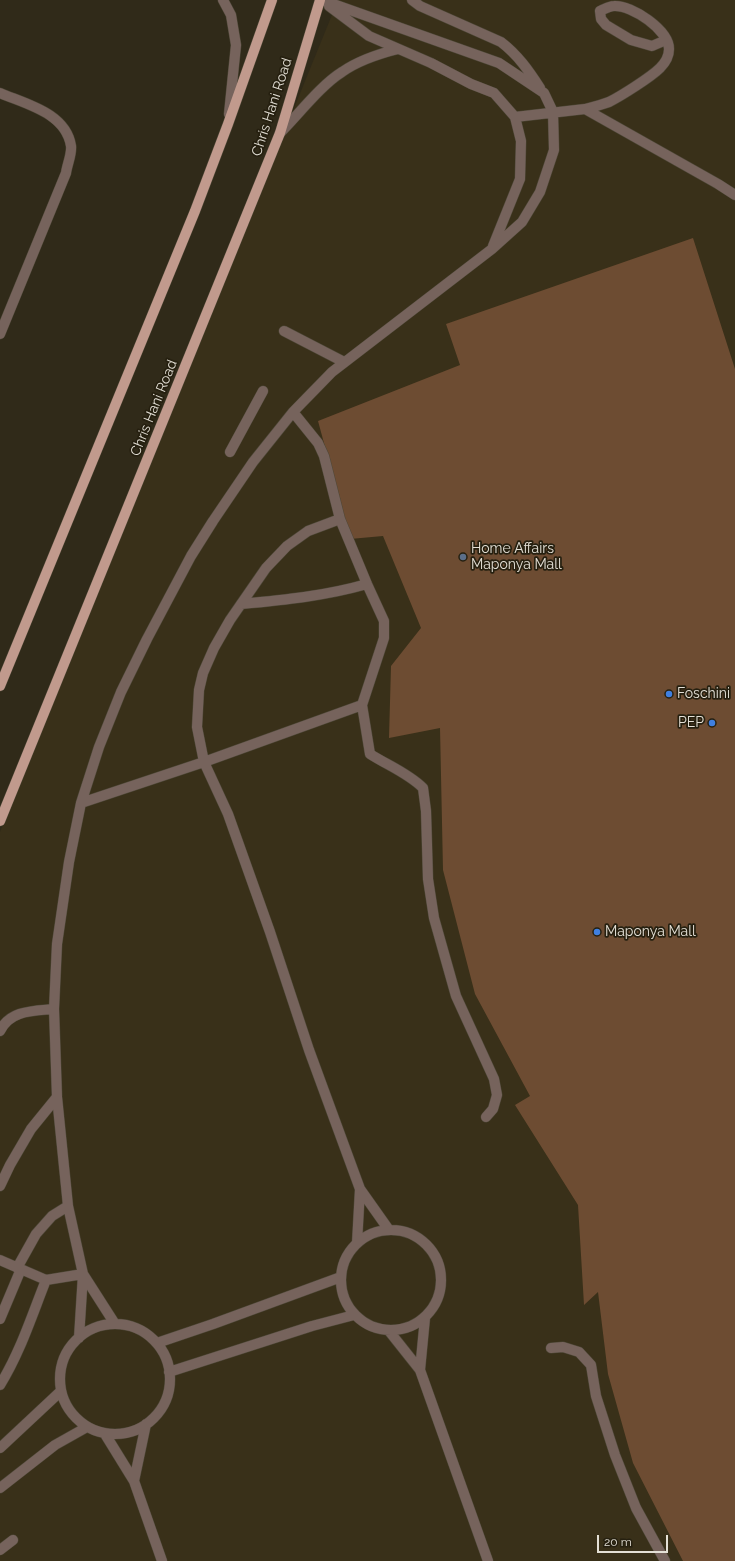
<!DOCTYPE html>
<html>
<head>
<meta charset="utf-8">
<style>
	body { margin:0 }
	#map { position:relative; width:735px; height:1561px; overflow:hidden; background:#302a19; font-family:Raleway,sans-serif }
	canvas { display:block }
	.scale { position:absolute; left:597px; top:1535px; width:71px; height:18px; box-sizing:border-box; border:2px solid #e4e0d6; border-top:0; padding-left:5px; font-size:12px; line-height:14px; white-space:nowrap; color:#e4e0d6; -webkit-text-stroke:3px #262010; paint-order:stroke }
</style>
</head>
<body>
<div id="map">
<canvas width="735" height="1561"></canvas>
<div class="scale">20 m</div>
</div>
<script>
const c = document.querySelector('canvas').getContext('2d');
c.lineJoin = 'round';
function paint(path, color) { c.fillStyle = color; c.fill(path, 'evenodd'); }
function stroke(path, color, width, dash) { c.strokeStyle = color; c.lineWidth = width; c.lineCap = dash ? 'butt' : 'round'; c.setLineDash(dash || []); c.stroke(path); }
function drawText(font, color, halo, rows, align = 'center') {
  c.font = font + ' Raleway,sans-serif'; c.lineWidth = 3.5; c.setLineDash([]); c.textBaseline = 'middle'; c.strokeStyle = halo; c.fillStyle = color; for (const [text, x, y, turn = 0] of rows) {
    c.save(); c.translate(x, y); c.rotate((+turn || 0) * Math.PI / 180); c.textAlign = isNaN(turn) ? turn : align; if (halo) c.strokeText(text, 0, 0); c.fillText(text, 0, 0); c.restore();
  }
}
paint(new Path2D(`
	M338,0H735V1561H0V832Z`), '#393019');
paint(new Path2D(`
	M693,238L735,369V1561H683L633,1463L608,1374L598,1292L584,1305L578,1205L515,1105L530,1096L475,994L443,870L440,728L389,738L391,666L421,628L383,536L350,539L318,421L460,365L446,324Z`), '#6d4c32');
const minor = new Path2D(`
	M223,0L231,15L236,45L229,114
	M412,0L420,6L501,42C518,55 529,71 540,88
	M329,6L369,36L431,63L471,84L494,93L515,117L521,141L520,179L493,246
	M600,11L601,19L606,25L631,40L652,46L666,40
	M0,93C26,104 66,113 71,146C72,154 67,165 66,173L0,334
	M585,109C593,107 601,105 609,102C621,96 651,77 660,68C665,63 669,56 669,49C669,30 632,5 614,6C609,6 605,9 600,11
	M515,117L585,109L718,184L735,195
	M280,133C298,115 321,85 342,72C359,60 378,54 398,49
	M284,331L344,362
	M293,412L318,443L324,456L340,519L367,584L384,621V638L362,705L370,754C387,765 408,773 423,788L426,811L428,879L434,918L456,996L494,1079L497,1095L493,1109L486,1117
	M230,452L263,391
	M340,519L308,531L287,546L266,568L230,620L214,648L203,673L199,690L197,727L204,762L228,814L270,932L309,1050L360,1189L389,1230
	M241,604C284,600 325,596 367,584
	M81,803L204,762L362,705
	M0,1031C10,1010 33,1011 54,1009
	M0,1186L10,1165L31,1129L57,1097
	M341 1280a50 50 0 1 1 100 0a50 50 0 1 1-100 0Z
	M357,1243L360,1189
	M0,1260L46,1280L83,1274
	M17,1268L36,1234L52,1216L68,1206
	M83,1274L115,1324
	M0,1319L21,1269
	M60 1379a55 55 0 1 1 110 0a55 55 0 1 1-110 0Z
	M389,1331L420,1370L488,1561
	M79,1338L83,1274L68,1206L57,1097L54,1009L57,944L69,862L81,803L99,747L121,692L147,639L191,556L213,521L253,462L293,412L332,372L492,249L522,222L540,192L554,150L553,112L544,93L499,63L322,0
	M157,1343L213,1324L341,1277
	M551,1348L563,1347L579,1352L591,1365L596,1396L615,1455L636,1508L665,1561
	M420,1370L425,1318
	M169,1372L312,1326L354,1315
	M0,1385C20,1353 32,1315 46,1280
	M105,1434L134,1481L162,1561
	M0,1448L61,1391
	M134,1481L146,1424
	M0,1488L55,1445L87,1427
	M0,1550L13,1540`);
const major = new Path2D(`
	M0,686L195,211L228,124L272,0
	M0,821L280,133L320,0`);
stroke(minor, '#4d4737', 11);
stroke(major, '#4d4737', 11);
stroke(minor, '#76635c', 10);
stroke(major, '#c19a8d', 10);
for (const [x, y, r, color] of [
	[463,557,4,"#5c6f8a"],
	[669,694,4,"#3f7fe0"],
	[712,723,4,"#3f7fe0"],
	[597,932,4,"#3f7fe0"]
]) { const dot = new Path2D(); dot.arc(x, y, r, 0, 2 * Math.PI); c.fillStyle = color; c.fill(dot); stroke(dot, '#262010', 1.5); }
drawText('14px', '#e4e0d6', '#262010', [
	["Chris Hani Road",272,107,-72],
	["Chris Hani Road",154,408,-68]
]);
drawText('14px', '#e4e0d6', '#262010', [
	["Home Affairs",471,549],
	["Maponya Mall",471,565],
	["Foschini",677,694],
	["PEP",704,723,"right"],
	["Maponya Mall",605,932]
], 'left');
</script>
</body>
</html>
